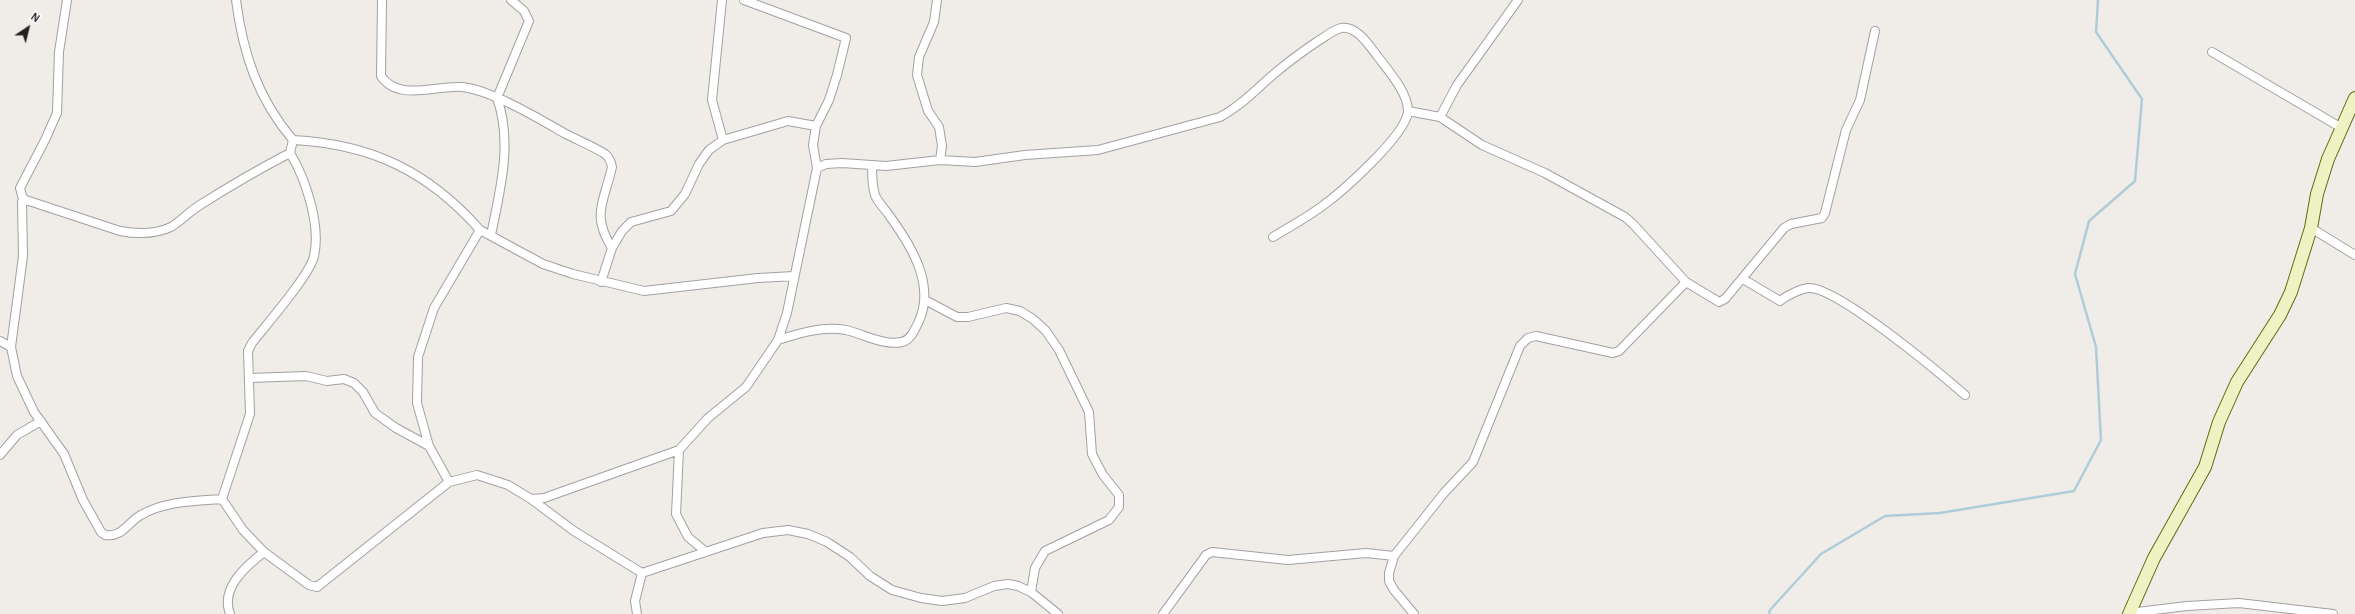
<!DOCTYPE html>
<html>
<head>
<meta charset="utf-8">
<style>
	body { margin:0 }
	#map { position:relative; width:2355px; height:614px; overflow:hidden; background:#f0ede8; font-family:Karla,sans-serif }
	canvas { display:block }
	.north { position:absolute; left:8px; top:8px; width:40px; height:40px; -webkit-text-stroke:3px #fff; paint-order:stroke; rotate:35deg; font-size:11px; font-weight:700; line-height:16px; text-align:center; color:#202020 }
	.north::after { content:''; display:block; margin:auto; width:14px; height:18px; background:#202020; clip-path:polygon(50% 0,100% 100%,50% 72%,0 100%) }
</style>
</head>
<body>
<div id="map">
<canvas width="2355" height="614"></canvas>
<div class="north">N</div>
</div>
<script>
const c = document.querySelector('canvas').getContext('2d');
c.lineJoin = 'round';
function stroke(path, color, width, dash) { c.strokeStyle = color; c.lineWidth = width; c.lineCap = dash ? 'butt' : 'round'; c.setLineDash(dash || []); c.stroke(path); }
stroke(new Path2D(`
	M1769,614L1770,610L1821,554L1885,516L1940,513L2074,491L2101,440L2096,347L2075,274L2089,221L2135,181L2142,99L2096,32L2098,0`), '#aecdd8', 2.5);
const street = new Path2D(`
	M236,0C243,54 258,99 293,140C371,144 428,171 480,230L434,308L418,357L417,403L429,446L449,482
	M382,0L381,76C398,102 437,85 462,87C491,90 538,118 564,133C577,140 593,146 605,154C609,157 611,162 612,167C604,202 591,215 612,248
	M722,0L712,100L723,140
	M744,0L846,38L837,75L829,100L816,126L813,145L817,168
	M937,0L934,22L919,57L917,75L928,111L939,127L942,146L940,160
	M2212,52L2340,127
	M1408,111L1440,117L1482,145L1545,173L1625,217L1633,224L1686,282L1719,302L1725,299L1784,228L1791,224L1822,218L1825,213L1846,130L1860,100L1875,31
	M1440,117L1457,85L1518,0
	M23,199L20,188L45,140L57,113L59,52L67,0
	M2311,228L2355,255
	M480,230L543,264L573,274L644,291L758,278L794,276
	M491,235C500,190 513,143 497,98L529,21L524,11L511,0
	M1743,279L1780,301C1786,296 1800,289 1808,288C1835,285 1941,374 1965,395
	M601,282L612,248L622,231L631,222L671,211L685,194L699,164L709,150L723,140L788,121L816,126
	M925,300L957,317H968L1006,308L1020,311L1033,319L1046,331L1059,350L1089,412L1092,454L1103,475L1119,495V507L1109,520L1045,551L1035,568L1031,592
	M778,340C800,333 822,326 846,330C863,334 884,346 902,342C911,340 915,329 919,321C935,285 912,247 891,218C887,211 878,203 875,195C872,186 872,175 872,165
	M0,341L11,347L17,376L34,412L64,454L83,500L101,532L105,535C122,538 128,522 141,515C165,501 195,501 222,499L243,530L264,552L309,585L317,587L449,482L477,475L508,485L531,499L574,531L642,573L763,533L788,530L808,534L827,542L850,557L870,576L892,590L921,598L942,601L965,598L994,586L1008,584L1018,586L1031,592L1058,614
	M11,347L23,256L22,202L23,199L120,231C136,234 156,234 171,227C181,221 190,211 200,205C230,186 259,169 290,153
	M250,378L306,376L327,381L344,379L354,383L363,392L375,413L396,428L429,446
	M0,455L17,435L41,421
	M222,499L250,414L248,351L252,343C266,325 310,275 314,256C321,226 306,179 290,153L293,140
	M531,499L544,498L679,450
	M706,552L688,537L676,514L679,450L708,418L746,387L778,340L787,313L817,168L826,164L842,163L886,166L940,160L975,162L1025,155L1098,150L1220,117C1241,106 1256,89 1274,74C1288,62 1303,51 1318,41C1325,37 1333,30 1341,28C1357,25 1370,47 1378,57C1388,70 1409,94 1408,112C1405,136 1342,192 1321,207C1306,218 1289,227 1273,237
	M2129,613L2187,606L2239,603L2333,614
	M230,614C220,588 246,566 264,552
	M637,614L635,601L642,573
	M1163,614L1206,555L1212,552L1288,560L1366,553L1394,556
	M1414,614L1394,590L1389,581V573L1394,556L1444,493L1473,462L1520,346L1528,338L1536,336L1613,353L1619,351L1686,282`);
const secondary = new Path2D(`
	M2129,614L2154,558L2205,467L2219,422L2237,382L2280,315L2291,292L2311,228L2317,194L2328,159L2355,98`);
stroke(street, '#a1a1a1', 10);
stroke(secondary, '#606c13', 14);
stroke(street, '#fff', 8);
stroke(secondary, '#eff2c3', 12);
</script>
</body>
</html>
